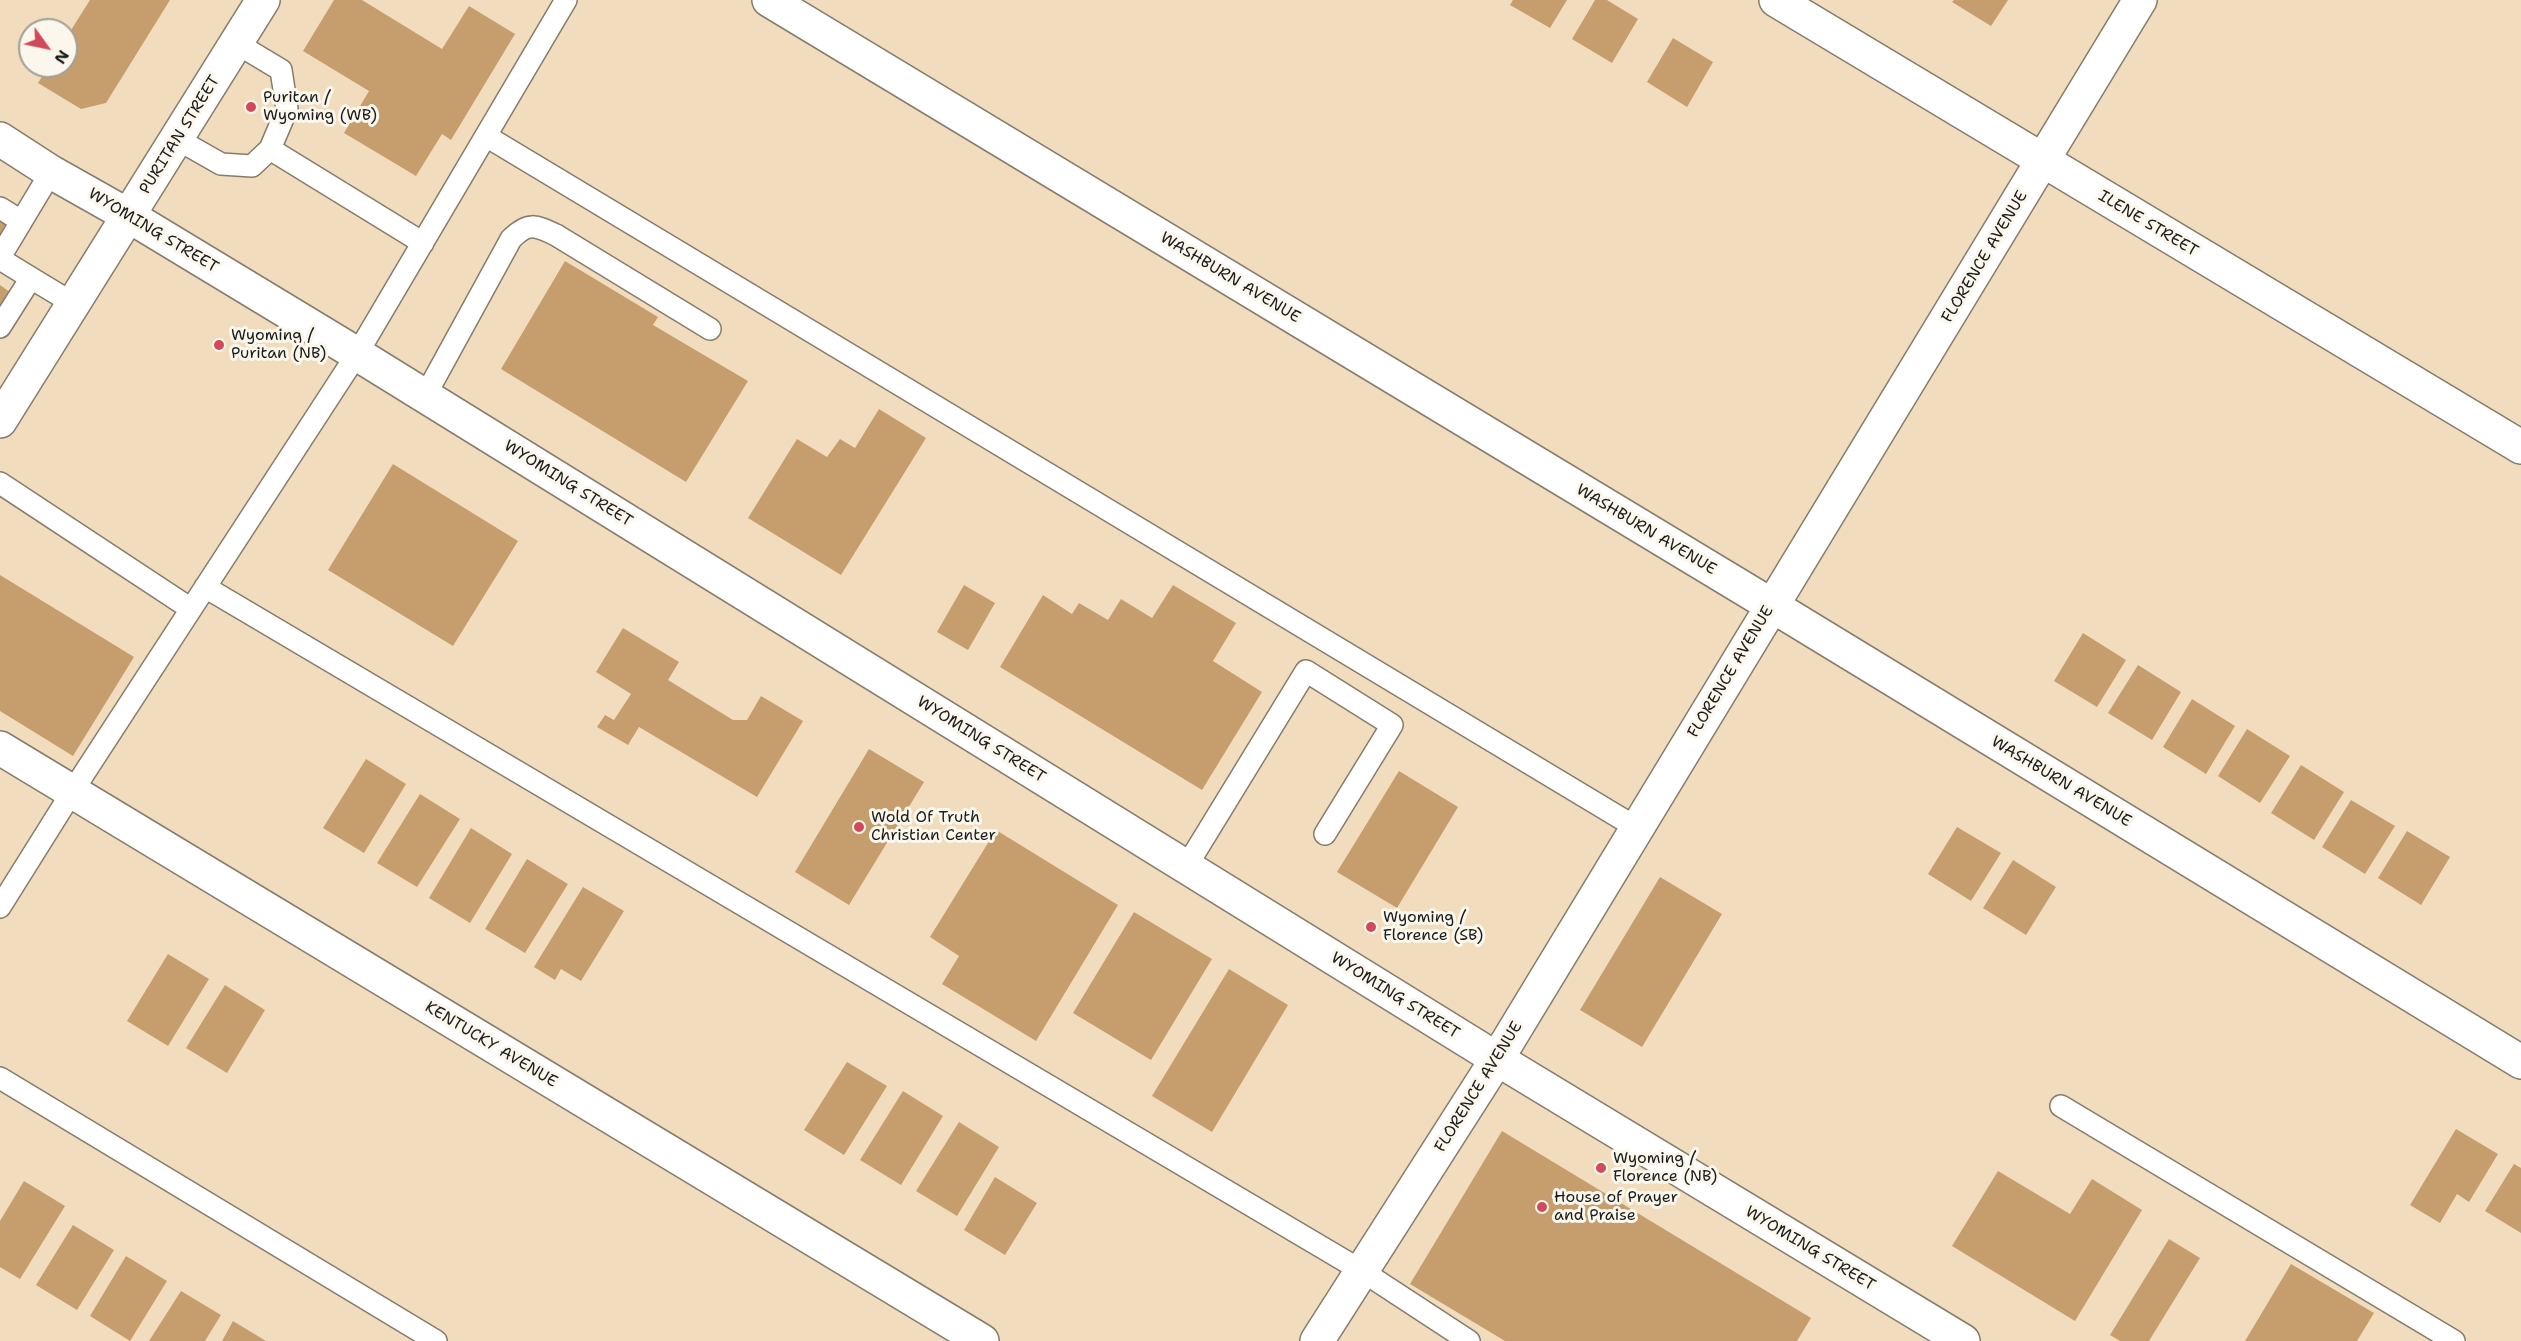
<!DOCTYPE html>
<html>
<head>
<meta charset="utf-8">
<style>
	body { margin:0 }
	#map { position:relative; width:2521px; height:1341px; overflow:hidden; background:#f1ddbd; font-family:"Shantell Sans",sans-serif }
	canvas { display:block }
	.north { position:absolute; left:18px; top:18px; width:60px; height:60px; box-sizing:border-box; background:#fbf7ec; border:2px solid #a29f99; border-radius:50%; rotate:123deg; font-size:16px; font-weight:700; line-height:24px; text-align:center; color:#1c1c1c }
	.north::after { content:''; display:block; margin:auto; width:21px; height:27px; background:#d1495b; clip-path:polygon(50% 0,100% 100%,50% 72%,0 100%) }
</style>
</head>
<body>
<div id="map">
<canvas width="2521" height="1341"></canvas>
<div class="north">N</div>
</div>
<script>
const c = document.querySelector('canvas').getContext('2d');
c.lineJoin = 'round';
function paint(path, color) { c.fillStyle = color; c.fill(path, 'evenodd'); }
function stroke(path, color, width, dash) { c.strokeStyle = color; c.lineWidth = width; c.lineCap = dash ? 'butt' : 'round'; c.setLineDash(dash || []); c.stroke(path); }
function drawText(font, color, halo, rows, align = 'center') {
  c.font = font + ' "Shantell Sans",sans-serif'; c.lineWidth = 6; c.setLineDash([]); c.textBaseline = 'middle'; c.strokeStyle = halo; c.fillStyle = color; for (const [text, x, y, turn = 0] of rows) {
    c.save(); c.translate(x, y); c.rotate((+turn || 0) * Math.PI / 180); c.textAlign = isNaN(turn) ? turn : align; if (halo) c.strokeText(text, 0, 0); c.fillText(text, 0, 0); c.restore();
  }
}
paint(new Path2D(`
	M90,0H170L106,103L81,109L38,83L49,66H66V38Z
	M334,0H362L442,49L469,6L515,34L451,140L442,134L416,176L344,133L369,91L303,51Z
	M1513,0H1567L1550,28L1510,5Z
	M1595,0H1607L1638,19L1612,63L1572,39Z
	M1954,0H2008L1991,26L1952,2Z
	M1673,38L1713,62L1687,107L1647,82Z
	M0,213L11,220L0,237Z
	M565,261L658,317L653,325L748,381L686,482L501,369Z
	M0,285L14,295L0,314Z
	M879,409L926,438L841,575L748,518L797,439L827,457L840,439L855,448Z
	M393,464L518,541L453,646L328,570Z
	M0,575L134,657L73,756L0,711Z
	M964,585L995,603L968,650L937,632Z
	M1173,585L1236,623L1213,661L1262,692L1202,790L1000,667L1043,595L1072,614L1079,603L1108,620L1121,599L1152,618Z
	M623,628L679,662L668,680L733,720H747L761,696L803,721L757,797L639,727L628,745L597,727L605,715L614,720L631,694L596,672Z
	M2083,633L2126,660L2097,707L2054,681Z
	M2138,665L2181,692L2152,740L2108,713Z
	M2192,699L2235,726L2206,774L2163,747Z
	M2247,729L2290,756L2260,803L2218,776Z
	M869,749L924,782L849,905L795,872Z
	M366,759L406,784L364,853L323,828Z
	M2301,765L2344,792L2314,840L2271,813Z
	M1399,771L1458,807L1397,908L1337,872Z
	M420,794L460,819L417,887L377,863Z
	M2351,800L2395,826L2365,874L2322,847Z
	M1957,827L2001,853L1971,901L1928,874Z
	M471,828L512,854L470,923L429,898Z
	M996,830L1118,905L1036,1041L942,984L959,956L930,937Z
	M2407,831L2450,857L2421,905L2378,878Z
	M527,859L568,884L525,953L485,929Z
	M2013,860L2056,887L2026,935L1983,908Z
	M1660,877L1722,914L1642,1047L1580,1010Z
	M583,887L624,911L581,981L561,969L555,980L534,967Z
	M1134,912L1212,959L1151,1060L1073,1013Z
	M168,954L209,979L168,1046L127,1021Z
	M1229,969L1288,1005L1212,1132L1152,1096Z
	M225,985L265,1010L227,1073L186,1048Z
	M847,1062L887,1086L844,1155L804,1130Z
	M903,1091L943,1116L901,1185L860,1160Z
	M959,1122L999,1147L957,1216L916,1191Z
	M2456,1129L2498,1154L2469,1202L2457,1194L2440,1223L2410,1205Z
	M1502,1131L1811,1318L1797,1341H1505L1410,1284Z
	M2514,1164L2521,1168V1233L2485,1211Z
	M1998,1171L2070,1214L2092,1179L2142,1210L2075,1321L1952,1246Z
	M995,1177L1037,1203L1005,1255L964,1230Z
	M24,1181L65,1206L20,1279L0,1267V1221Z
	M73,1225L114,1250L77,1310L36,1285Z
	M2169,1239L2200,1258L2149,1341H2120L2110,1335Z
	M126,1256L167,1281L130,1341L90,1316Z
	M2291,1264L2374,1313L2357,1341H2245Z
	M181,1291L221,1315L205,1341H149Z
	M233,1321L266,1341H222Z`), '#c69e6e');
const service = new Path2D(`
	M236,43L281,70L287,109L270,149L423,243
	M486,136L1637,828
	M177,139L221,164L252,166L270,149
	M0,208L21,221
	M0,257L51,172
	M0,259L31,278L0,327
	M31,278L74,304
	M425,396L511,239C528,222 535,225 556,235L710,329
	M0,483L191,609
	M205,587L1362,1271L1469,1341
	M1186,867L1306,671L1392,725L1325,834
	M0,907L72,792L357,354L566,0
	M0,1078L436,1341
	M2061,1106L2454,1341`);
const minor = new Path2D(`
	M769,0L1771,605L2521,1062
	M1776,0L2521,447
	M0,748L982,1341
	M1317,1341L1497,1059L2140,0`);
const tertiary = new Path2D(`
	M0,139L51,172L129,216L357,354L1497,1059L1963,1341
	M0,421L263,0`);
stroke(service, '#867c6c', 24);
stroke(minor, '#867c6c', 36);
stroke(tertiary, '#867c6c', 36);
stroke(service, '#fff', 21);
stroke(minor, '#fff', 33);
stroke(tertiary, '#fff', 33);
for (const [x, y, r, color] of [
	[251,107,6,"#d1495b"],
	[219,345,6,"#d1495b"],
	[859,827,6,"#d1495b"],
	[1371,927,6,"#d1495b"],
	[1601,1168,6,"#d1495b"],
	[1542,1207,6,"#d1495b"]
]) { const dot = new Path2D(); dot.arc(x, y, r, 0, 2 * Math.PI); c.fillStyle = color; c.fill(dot); stroke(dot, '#fbf7ec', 2); }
drawText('16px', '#1c1c1c', '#fbf7ec', [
	["Puritan /",263,98],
	["Wyoming (WB)",263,116],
	["Wyoming /",231,336],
	["Puritan (NB)",231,354],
	["Wold Of Truth",871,818],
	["Christian Center",871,836],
	["Wyoming /",1383,918],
	["Florence (SB)",1383,936],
	["Wyoming /",1613,1159],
	["Florence (NB)",1613,1177],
	["House of Prayer",1554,1198],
	["and Praise",1554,1216]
], 'left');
drawText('16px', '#1c1c1c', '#fbf7ec', [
	["PURITAN STREET",180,135,-58],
	["ILENE STREET",2148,224,31],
	["WYOMING STREET",153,231,31],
	["FLORENCE AVENUE",1985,257,-59],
	["WASHBURN AVENUE",1230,278,31],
	["WYOMING STREET",568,484,32],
	["WASHBURN AVENUE",1646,530,31],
	["FLORENCE AVENUE",1731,672,-59],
	["WYOMING STREET",981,740,32],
	["WASHBURN AVENUE",2061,782,31],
	["WYOMING STREET",1395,996,32],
	["KENTUCKY AVENUE",491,1045,31],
	["FLORENCE AVENUE",1479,1087,-58],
	["WYOMING STREET",1810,1249,31]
]);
</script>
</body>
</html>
